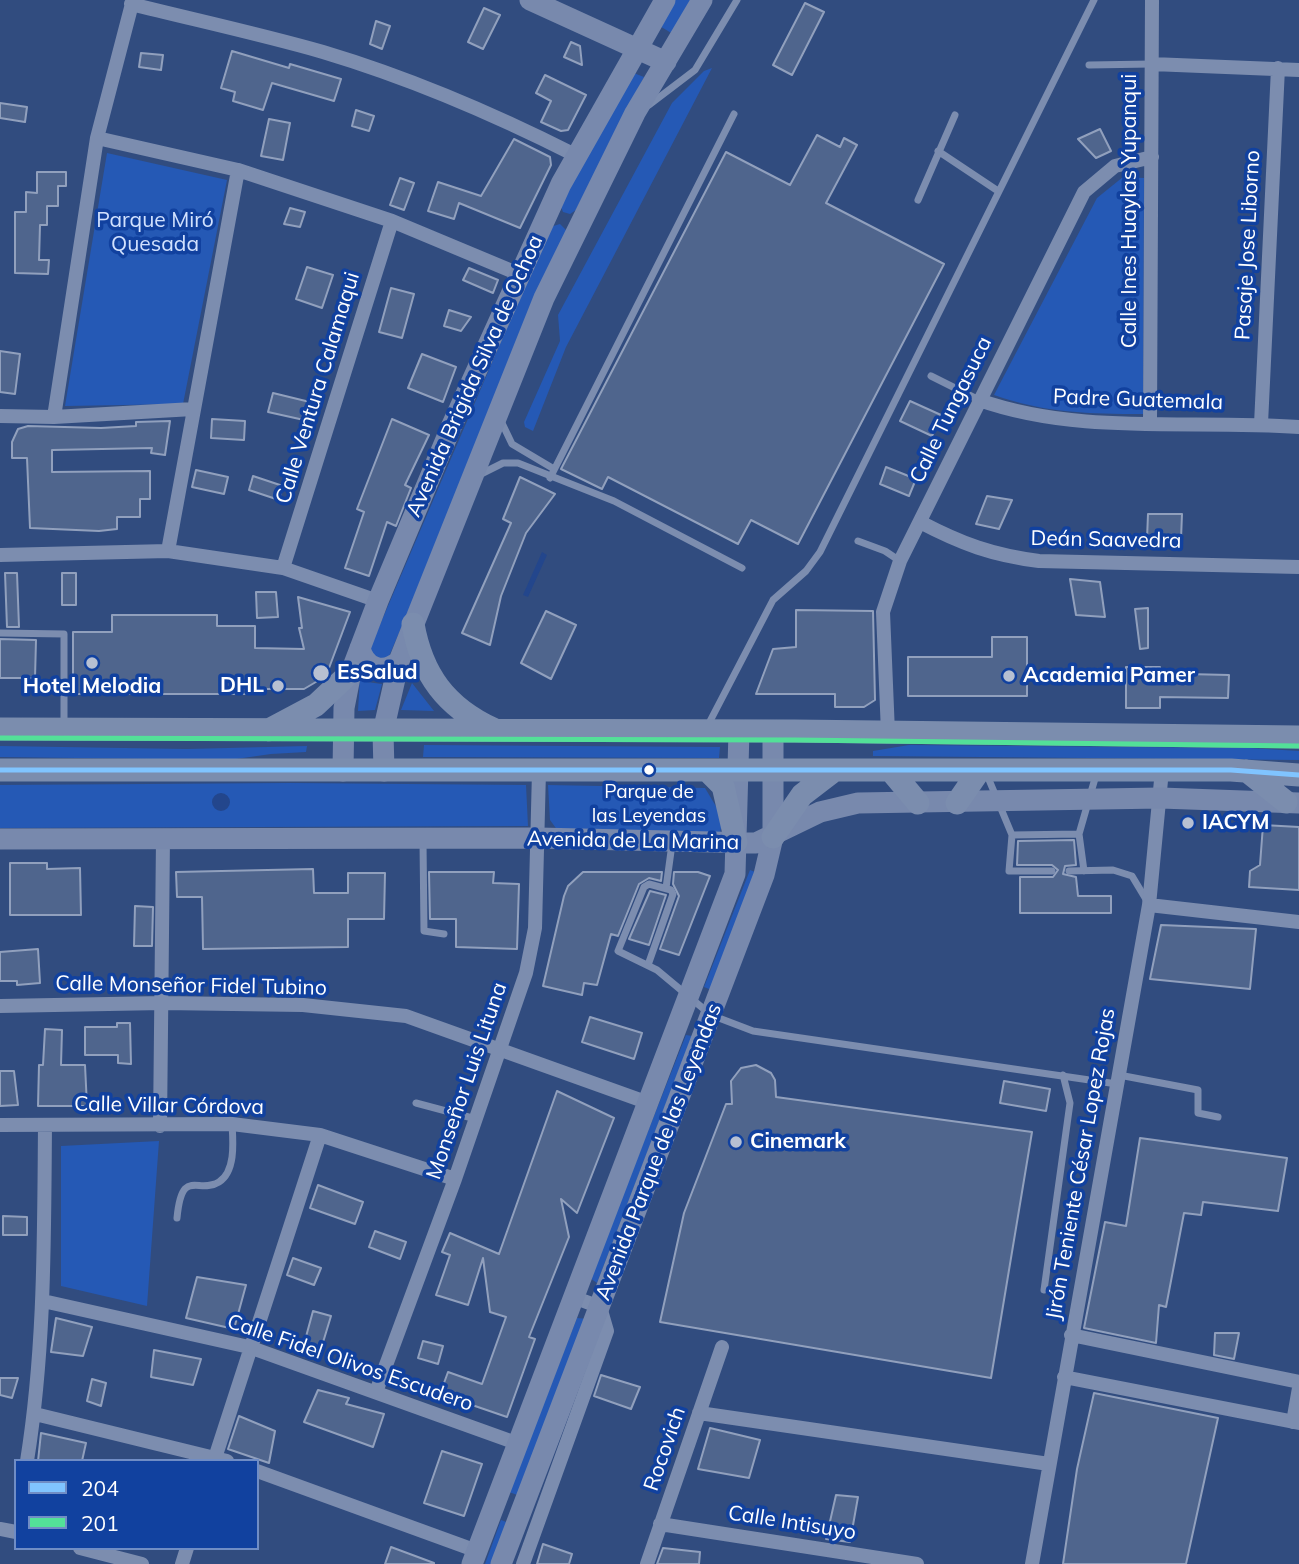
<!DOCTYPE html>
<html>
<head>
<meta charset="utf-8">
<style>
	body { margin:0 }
	#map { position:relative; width:1299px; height:1564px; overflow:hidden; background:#314c7f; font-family:Mulish,sans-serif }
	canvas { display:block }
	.legend { position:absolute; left:14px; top:1459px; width:245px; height:91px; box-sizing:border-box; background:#11419f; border:2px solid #708dc5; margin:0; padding:9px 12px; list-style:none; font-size:21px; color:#fff }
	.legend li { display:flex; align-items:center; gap:14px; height:35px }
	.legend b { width:35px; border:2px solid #708dc5 }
</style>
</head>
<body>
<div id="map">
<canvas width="1299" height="1564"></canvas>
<ul class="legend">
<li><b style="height:9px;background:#80c4ff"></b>204</li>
<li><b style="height:9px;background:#53e098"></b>201</li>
</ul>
</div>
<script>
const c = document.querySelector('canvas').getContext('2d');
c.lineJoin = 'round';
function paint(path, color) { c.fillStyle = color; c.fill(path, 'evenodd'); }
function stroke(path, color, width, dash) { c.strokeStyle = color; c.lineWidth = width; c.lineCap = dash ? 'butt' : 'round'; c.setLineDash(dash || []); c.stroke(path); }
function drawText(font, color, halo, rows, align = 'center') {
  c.font = font + ' Mulish,sans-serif'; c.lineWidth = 7; c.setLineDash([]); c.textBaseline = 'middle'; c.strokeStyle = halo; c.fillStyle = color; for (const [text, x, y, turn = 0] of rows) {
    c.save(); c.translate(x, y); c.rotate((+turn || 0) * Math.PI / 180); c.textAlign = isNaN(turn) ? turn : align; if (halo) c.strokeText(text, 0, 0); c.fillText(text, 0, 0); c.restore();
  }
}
paint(new Path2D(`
	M673,0H692L673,34L658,25Z
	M712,68L566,347L533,431L525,427L524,422L560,341L558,315L672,103L704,71Z
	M631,72L644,77L576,210L570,214L563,212L561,207L583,154Z
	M107,153L227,180L183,404L65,406Z
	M1123,177L1144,178L1143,414C1088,414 1046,413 994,395L1097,198Z
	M560,224L568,232L567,239L387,661L367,655L550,227Z
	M360,676L367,682L382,684L375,710L358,711Z
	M412,683L434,711L401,710Z
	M424,745L720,747L719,758L423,757Z
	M909,745L1250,748L1299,751V760L873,756V751Z
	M0,746L187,749L307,746L306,752L271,754L229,760L0,757Z
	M291,783L526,785L528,826L0,828V785Z
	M548,785L705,788L723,818L720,833L558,831L550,820Z
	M750,870L761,874L714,991L704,987Z
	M686,1035L692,1036L597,1283L590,1278Z
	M159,1141L147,1306L61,1286V1146Z
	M577,1318L588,1319L520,1496L509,1492Z
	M501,1520L509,1523L494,1564H485Z`), '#2559b5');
paint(new Path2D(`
	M542,552L547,555L528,597L523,595Z
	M212 802a9 9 0 1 1 18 0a9 9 0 1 1-18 0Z`), '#23468c');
const building = new Path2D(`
	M805,3L824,12L792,75L773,65Z
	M484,8L500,15L483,49L468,42Z
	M376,21L390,26L382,49L370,44Z
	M571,42L580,46L582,65L564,57Z
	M232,51L289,68L290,64L341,79L334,101L272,83L263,110L233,101L235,92L221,88Z
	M141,53L163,55L161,70L139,67Z
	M545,75L586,95L568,130L561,131L541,122L551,101L536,93Z
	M0,103L27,107L25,122L0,118Z
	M356,110L374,116L369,131L352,126Z
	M269,119L290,123L283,160L261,156Z
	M1100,129L1111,151L1096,158L1078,139Z
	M817,135L840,147L844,138L857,145L826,203L944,264L798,544L751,520L738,544L608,477L602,489L561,469L726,152L790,185Z
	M514,139L550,157L551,165L520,228L459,203L454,219L428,211L438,182L481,196Z
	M37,172H66V186H58V206H47V225H40L39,260H49L48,274L15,273V212H26V192L37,193Z
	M400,178L414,183L404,210L390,205Z
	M290,208L305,212L300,227L284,224Z
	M307,267L333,275L322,308L296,299Z
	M469,268L498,280L493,293L463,280Z
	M391,288L414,294L402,338L379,332Z
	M449,310L471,317L461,331L444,326Z
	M0,351L20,354L15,394L0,392Z
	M422,354L456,367L443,402L408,388Z
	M273,393L318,404L313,422L268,412Z
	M910,401L941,415L932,436L900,421Z
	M212,419L245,421L244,440L211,438Z
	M392,419L429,435L405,485L411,488L396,526L387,522L369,576L345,568L364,512L357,509Z
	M170,421L165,455L151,453L152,448L52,450V472L150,471V499H140V517H117V529L99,531L30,528L27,458H12V442L18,429L28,426L101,428L136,426V422Z
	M886,467L916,479L909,496L880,484Z
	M196,470L228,477L224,494L192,487Z
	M253,476L283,486L279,500L249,490Z
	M520,477L555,494L526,533L501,596L490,645L462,633L511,523L503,519Z
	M987,496L1012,500L999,529L976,524Z
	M1148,514H1182L1181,539H1147Z
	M5,573H17L19,627H7Z
	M62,573H76V605H62Z
	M1070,579L1100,582L1105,617L1076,615Z
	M256,592H276L278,617L257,618Z
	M298,597L350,612L326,676L304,689H255V694H73V632H112V615H217V626H255V648L304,649L299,628H302Z
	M1148,608V648L1140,649L1135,609Z
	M796,610L873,611L875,700L864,707H835V694H756L773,649L796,647Z
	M546,611L576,625L551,679L521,663Z
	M992,637H1027V696H908V657H992Z
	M0,639L36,640L35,678H0Z
	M1126,667H1160V671H1187V674L1229,675L1228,698L1160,697V708H1126Z
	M1263,825L1299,827V890L1249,887L1250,871L1260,865Z
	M1074,840L1076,865L1065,866L1063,874L1076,877L1078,896H1111V913H1020V877H1053L1058,870L1052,865H1017L1018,841Z
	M10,863H47V869L80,868L81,915H10Z
	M313,869L314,893H348V873H385L384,919H348V947L203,949L202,897H177L176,872Z
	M429,872H494L493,883L519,884L517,949L456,947V919H430Z
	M583,872H662L661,881L649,878L639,884L618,936L611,934L597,985L584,983L582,995L543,986L564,896L568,886Z
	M674,872H698L710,876L679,955L660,949L679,896L673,884Z
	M650,891L666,895L649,945L629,939Z
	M135,906L153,907L152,946H134Z
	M1161,925L1256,929L1250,989L1150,979Z
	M38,949L40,983L17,985V981H0V952Z
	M590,1017L642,1033L634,1059L582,1042Z
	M117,1023H130L131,1064L118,1063V1055H85V1027H117Z
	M45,1029L62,1030L61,1065H85L87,1106H38L39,1065H43Z
	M756,1065L771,1073L775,1080L776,1097L1032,1132L991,1378L660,1322L684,1213L726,1104H732L731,1081L741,1068Z
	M0,1071H14L18,1105L0,1106Z
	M1004,1081L1050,1089L1046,1111L1000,1103Z
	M557,1091L614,1118L577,1213L561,1199L569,1237L529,1337L535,1339L507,1417L440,1394L448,1372L482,1384L506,1317L490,1312L483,1258L468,1305L436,1295L450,1255L442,1252L450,1233L499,1254Z
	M1140,1138L1287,1158L1278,1211L1203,1202L1201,1215L1184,1213L1166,1307L1159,1305L1156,1343L1084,1328L1105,1222L1126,1226Z
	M318,1185L363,1202L355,1224L310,1208Z
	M3,1216L27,1217V1235H3Z
	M375,1231L406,1242L400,1259L369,1247Z
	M293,1258L321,1268L314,1285L287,1275Z
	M197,1277L246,1285L234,1329L186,1318Z
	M313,1311L331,1316L321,1349L304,1344Z
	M56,1318L92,1327L83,1356L51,1352Z
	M1215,1333H1239L1234,1359L1214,1355Z
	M423,1341L443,1346L438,1364L418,1358Z
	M154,1350L201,1359L193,1385L151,1377Z
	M601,1375L640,1387L631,1409L594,1396Z
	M0,1378H18L12,1398L0,1395Z
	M92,1379L106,1383L101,1406L87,1401Z
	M318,1390L349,1398L346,1404L384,1414L373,1447L304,1422Z
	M1094,1393L1218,1418L1186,1564H1063L1077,1469Z
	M239,1416L275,1431L269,1463L228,1449Z
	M710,1428L760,1440L749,1478L698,1469Z
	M41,1433L86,1443L82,1461H38Z
	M442,1451L482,1464L464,1516L424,1503Z
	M836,1495L858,1497L850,1542L826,1539Z
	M543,1544L572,1554L569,1564H537Z
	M391,1547L434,1563V1564H385Z
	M663,1548L700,1552L699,1564H657Z`);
paint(building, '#4f658d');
stroke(building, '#91a0bd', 2);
stroke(new Path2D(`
	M1089,65L1152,64
	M649,105L695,70L737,0
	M938,151L998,191
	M918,200L955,115
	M931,376L979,400
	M501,421L512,444L554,469
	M479,475L503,463H518L614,501L742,568
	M550,478L734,114
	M858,541L885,551L900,561
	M0,633L64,634V725
	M708,725L773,600L806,571L820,552L1094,0
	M987,775L1012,835L1009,871H1052
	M1012,835L1079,834
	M423,842L424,931L444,934
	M1069,871L1113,870L1132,876L1147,901
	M1084,871L1079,834L1096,775
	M666,888L672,844
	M648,965L673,894L671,890L649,884L644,887L618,951L657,970L711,1015L753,1031L1117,1084
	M1119,1075L1198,1090V1113L1218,1117
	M416,1103L476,1119
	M177,1218C182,1166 198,1195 219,1182C236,1171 233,1141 232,1124
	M1044,1290L1070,1103L1063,1075`), '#7c8daf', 7);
stroke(new Path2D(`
	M131,4C195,20 260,34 323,52C410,78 494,114 575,155
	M1152,64L1299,70
	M97,138L238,170L392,221L519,274
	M979,400C1081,436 1193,419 1299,427
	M0,416L54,417L193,409
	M54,417L97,138L133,0
	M1150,422L1152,0
	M1261,424L1278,68
	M920,522C962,544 992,555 1039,561L1299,567
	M168,551L238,170
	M0,555L168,551L283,568L378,601
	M283,568L392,221
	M888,733L883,612L900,561L1084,192L1115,166L1152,157
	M1149,905L1299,922
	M0,1006L163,1003L303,1005L406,1016L646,1102
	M0,1125L232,1124L320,1135L455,1179
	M160,1126L163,838
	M43,1301L249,1347L519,1444
	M1071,1335L1299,1382
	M1064,1377L1299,1423
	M376,1392L455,1179L526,973L535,928L539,771
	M699,1413L1049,1464
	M35,1414L227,1461
	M1293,1422L1299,1388
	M27,1461C45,1349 44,1237 45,1125
	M214,1461L320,1135
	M257,1471L477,1551
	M660,1524L917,1564
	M0,1529L16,1532
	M80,1548L142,1564
	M182,1564L187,1548
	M523,1564L607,1331L600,1307L573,1297
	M647,1564L722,1347
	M1032,1564L1149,905L1162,770`), '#7c8daf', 14);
stroke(new Path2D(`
	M530,0L666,62
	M360,648C365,668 383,675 399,661
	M343,771L344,708L351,672L378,601L452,425L561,184L665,0
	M384,771L383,732L399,661L544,298L635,113L702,0
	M0,839L538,838L756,843L820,812L858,803L1161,798L1299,803
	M472,1564L735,874L739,731
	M501,1564L764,875L773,837V731`), '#7889ad', 21);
stroke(new Path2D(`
	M413,624C422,675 446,707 493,729
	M0,729L795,731L1299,737
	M269,730L316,705L351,672
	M0,770H1231L1299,775
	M708,771L723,786L736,842
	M1247,771L1286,802
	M892,772L918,803
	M957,803L979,771
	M773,837L802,795L832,772`), '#7b8dae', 23);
stroke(new Path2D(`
	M0,770H1231L1299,775`), '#80c4ff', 5);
stroke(new Path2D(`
	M0,738L795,740L1299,746`), '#53e098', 5);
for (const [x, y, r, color] of [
	[92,663,7,"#b7c0d2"],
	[321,673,9,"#b7c0d2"],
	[1009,676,7,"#b7c0d2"],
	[278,686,7,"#b7c0d2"],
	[649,770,6,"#fff"],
	[1188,823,7,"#b7c0d2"],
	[736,1142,7,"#b7c0d2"]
]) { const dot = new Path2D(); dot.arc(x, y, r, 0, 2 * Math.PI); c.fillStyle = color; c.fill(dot); stroke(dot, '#11419f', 2.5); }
drawText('19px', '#fff', '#11419f', [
	["Parque de",649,792],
	["las Leyendas",649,816]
]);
drawText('21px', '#fff', '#11419f', [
	["Calle Ines Huaylas Yupanqui",1130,211,-90],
	["Pasaje Jose Liborno",1248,245,-87],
	["Avenida Brigida Silva de Ochoa",475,376,-66],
	["Calle Ventura Calamaqui",318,388,-73],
	["Padre Guatemala",1138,400,2],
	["Calle Tungasuca",951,410,-64],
	["Deán Saavedra",1106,540,1],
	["Avenida de La Marina",633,841,1],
	["Calle Monseñor Fidel Tubino",191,986,1],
	["Monseñor Luis Lituna",467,1081,-71],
	["Calle Villar Córdova",169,1106,1],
	["Avenida Parque de las Leyendas",659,1152,-69],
	["Jirón Teniente César Lopez Rojas",1081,1164,-80],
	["Calle Fidel Olivos Escudero",350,1363,19],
	["Rocovich",665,1449,-71],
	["Calle Intisuyo",792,1523,9]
]);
drawText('21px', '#d1e1fe', '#11419f', [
	["Parque Miró",155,221],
	["Quesada",155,245]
]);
drawText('bold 21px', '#fff', '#11419f', [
	["EsSalud",337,673],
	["Academia Pamer",1023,676],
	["DHL",264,686,"right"],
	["Hotel Melodia",92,687,"center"],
	["IACYM",1202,823],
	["Cinemark",750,1142]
], 'left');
</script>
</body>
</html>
